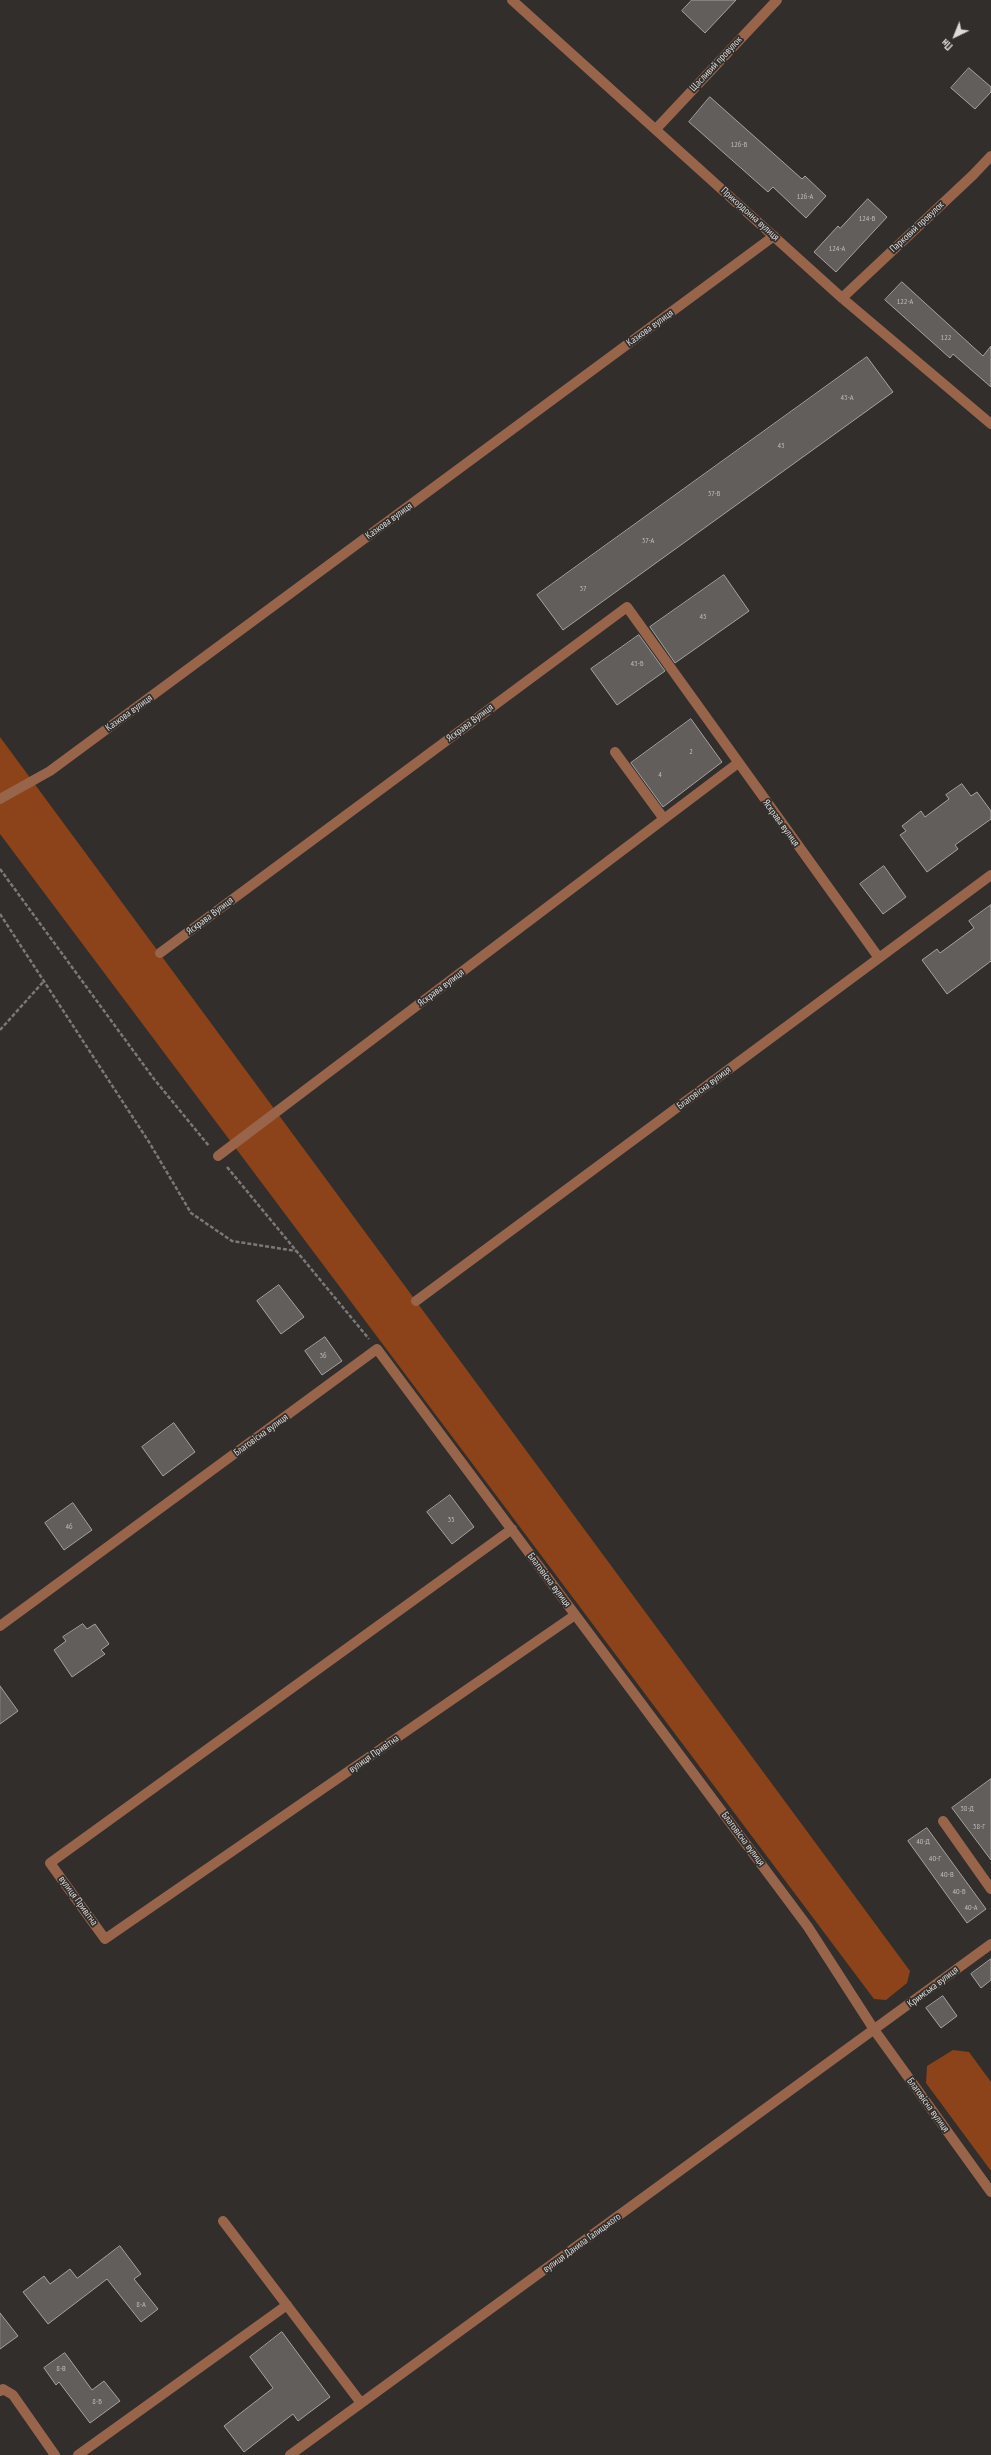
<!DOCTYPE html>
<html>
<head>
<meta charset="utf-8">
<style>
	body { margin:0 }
	#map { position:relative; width:991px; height:2455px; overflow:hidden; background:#312e2c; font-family:"PT Sans Narrow",sans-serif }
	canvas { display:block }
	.north { position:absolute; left:935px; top:16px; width:40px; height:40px; -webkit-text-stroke:3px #312e2c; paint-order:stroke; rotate:223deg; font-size:11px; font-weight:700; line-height:16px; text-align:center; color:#dddbda }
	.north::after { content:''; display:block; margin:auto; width:14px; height:18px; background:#dddbda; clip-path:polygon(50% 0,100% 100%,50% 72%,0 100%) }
</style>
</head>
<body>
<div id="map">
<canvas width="991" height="2455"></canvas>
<div class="north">Пн</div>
</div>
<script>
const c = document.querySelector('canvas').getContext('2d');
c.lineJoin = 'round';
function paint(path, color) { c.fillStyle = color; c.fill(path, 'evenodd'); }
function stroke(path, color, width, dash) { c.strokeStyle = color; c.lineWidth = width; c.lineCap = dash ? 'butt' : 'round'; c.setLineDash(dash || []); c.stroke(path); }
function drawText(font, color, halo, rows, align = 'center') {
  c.font = font + ' "PT Sans Narrow",sans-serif'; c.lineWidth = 3.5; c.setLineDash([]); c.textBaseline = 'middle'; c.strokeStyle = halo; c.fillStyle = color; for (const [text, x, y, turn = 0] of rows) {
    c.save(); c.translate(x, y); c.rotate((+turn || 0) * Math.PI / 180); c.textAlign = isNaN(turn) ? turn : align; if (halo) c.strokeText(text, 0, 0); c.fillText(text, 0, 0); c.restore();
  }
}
paint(new Path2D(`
	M0,737L910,1971L907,1983L886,2000L874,1999L0,834Z
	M953,2050L969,2052L991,2082V2171L926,2083L927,2066Z`), '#8d4319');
const building = new Path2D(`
	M692,0H736L705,33L682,11Z
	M969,68L991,87V92L975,109L951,88Z
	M710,97L802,179L805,176L826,196L806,218L773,187L768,192L689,122Z
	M868,199L887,217L836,272L814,252L838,226L840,228Z
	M902,282L983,356L991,346V387L953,354L950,358L885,300Z
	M867,357L893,392L563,630L537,595Z
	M724,575L749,611L675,663L650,627Z
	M639,635L665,671L617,705L591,669Z
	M691,719L722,762L663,807L631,763Z
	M962,784L971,796L977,792L991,811V819L955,845L958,849L927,872L900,835L906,831L902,826L921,811L925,817L949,799L946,795Z
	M884,866L906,897L883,914L860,884Z
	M991,905V961L947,994L922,960L937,949L940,953L974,928L969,921Z
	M279,1285L304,1317L281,1334L257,1301Z
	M325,1337L342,1361L322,1375L305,1351Z
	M174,1423L195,1452L163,1476L142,1447Z
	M450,1495L474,1527L452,1544L427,1512Z
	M73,1503L92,1530L64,1550L45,1523Z
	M83,1624L87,1629L95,1624L109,1644L101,1650L105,1654L72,1677L54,1650L66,1641L63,1637Z
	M0,1686L18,1711L0,1724Z
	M991,1779V1860L952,1808Z
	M927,1828L986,1909L967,1923L908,1841Z
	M991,1959V1980L981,1988L971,1974Z
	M943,1996L957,2016L941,2028L926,2008Z
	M120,2246L141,2274L134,2279L158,2309L141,2322L107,2279L48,2324L23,2292L44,2276L50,2284L70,2269L77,2278Z
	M0,2313L18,2336L0,2349Z
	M282,2332L330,2397L298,2421L293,2414L244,2452L224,2426L273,2388L250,2357Z
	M65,2353L92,2390L104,2381L120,2401L90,2423L59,2382L56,2385L44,2368Z`);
paint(building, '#615e5c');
stroke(building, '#a6a2a1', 1);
stroke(new Path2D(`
	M0,869L154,1079L209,1146
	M0,914L149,1142L191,1213L232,1241L296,1251
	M0,1030L44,981
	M227,1167L369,1339`), '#7b7977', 2.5, [4, 2]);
stroke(new Path2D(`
	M512,0L842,298L991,424
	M656,129L777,0
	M842,298L973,175L991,156
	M615,752L664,819
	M0,799L50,771L774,236
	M160,953L627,607L879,958
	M218,1156L738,763
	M416,1301L991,875
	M512,1529L50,1863L105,1939L575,1615
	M0,1626L377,1349L808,1927L875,2031L991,2192
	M943,1821L991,1889
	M223,2221L361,2403
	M0,2391L3,2389L13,2395L55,2455
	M78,2455L287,2305
	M290,2455L991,1944`), '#98644a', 10);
drawText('8px', '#bebcba', null, [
	["126-Б",739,145],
	["126-А",805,197],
	["124-Б",867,219],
	["124-А",837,249],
	["122-А",905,302],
	["122",946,338],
	["43-А",847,398],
	["43",781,446],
	["37-Б",714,494],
	["37-А",648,541],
	["37",583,589],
	["45",703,617],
	["43-Б",637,664],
	["2",691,752],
	["4",660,775],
	["36",323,1356],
	["35",451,1520],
	["46",69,1527],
	["38-Д",967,1809],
	["38-Г",979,1827],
	["40-Д",923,1842],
	["40-Г",935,1859],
	["40-В",947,1875],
	["40-Б",959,1892],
	["40-А",971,1908],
	["8-А",141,2305],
	["8-В",61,2369],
	["8-Б",97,2402]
]);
drawText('10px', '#dddbda', '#312e2c', [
	["Щасливий провулок",716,64,-47],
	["Прикордонна вулиця",750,214,42],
	["Парковий провулок",917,227,-43],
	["Казкова вулиця",650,328,-36],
	["Казкова вулиця",389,521,-36],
	["Казкова вулиця",129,713,-36],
	["Яскрава Вулиця",470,723,-37],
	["Яскрава вулиця",781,823,54],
	["Яскрава Вулиця",210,916,-37],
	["Яскрава вулиця",441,988,-37],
	["Благовісна вулиця",704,1088,-37],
	["Благовісна вулиця",261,1435,-36],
	["Благовісна вулиця",549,1580,53],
	["вулиця Привітна",374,1754,-35],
	["Благовісна вулиця",743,1839,53],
	["вулиця Привітна",78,1901,54],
	["Кримська вулиця",933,1987,-37],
	["Благовісна вулиця",928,2105,54],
	["вулиця Данила Галицького",582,2243,-36]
]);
</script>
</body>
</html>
